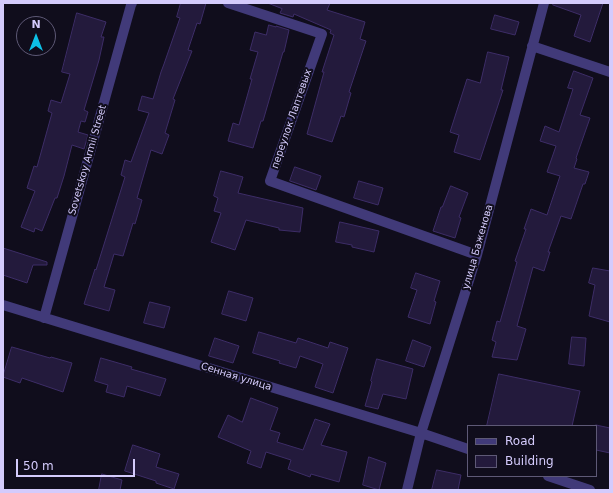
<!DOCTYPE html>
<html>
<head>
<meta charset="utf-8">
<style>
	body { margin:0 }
	#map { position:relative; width:613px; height:493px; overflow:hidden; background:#100d1c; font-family:"DejaVu Sans",sans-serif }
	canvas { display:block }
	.frame { position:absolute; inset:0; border:4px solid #d4cbfc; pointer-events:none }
	.legend { position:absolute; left:467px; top:425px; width:130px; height:52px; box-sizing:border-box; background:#100d1c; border:1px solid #5e5976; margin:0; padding:5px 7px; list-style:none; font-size:12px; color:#d4cbfc }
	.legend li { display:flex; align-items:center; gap:8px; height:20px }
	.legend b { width:20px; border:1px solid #5e5976 }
	.north { position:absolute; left:16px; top:16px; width:40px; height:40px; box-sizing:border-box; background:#100d1c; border:1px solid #5e5976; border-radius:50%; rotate:0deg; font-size:11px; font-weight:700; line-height:16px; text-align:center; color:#d4cbfc }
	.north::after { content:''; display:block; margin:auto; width:14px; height:18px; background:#0dc0e6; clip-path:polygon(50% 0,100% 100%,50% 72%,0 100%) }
	.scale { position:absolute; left:16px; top:459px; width:119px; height:18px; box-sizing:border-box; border:2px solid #d4cbfc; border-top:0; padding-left:5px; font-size:12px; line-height:14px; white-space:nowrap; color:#d4cbfc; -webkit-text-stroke:3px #100d1c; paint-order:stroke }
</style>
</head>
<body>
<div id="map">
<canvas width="613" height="493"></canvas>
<div class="frame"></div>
<ul class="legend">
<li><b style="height:5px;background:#413a79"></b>Road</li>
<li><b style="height:11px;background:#231a3c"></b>Building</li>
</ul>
<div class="north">N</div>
<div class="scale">50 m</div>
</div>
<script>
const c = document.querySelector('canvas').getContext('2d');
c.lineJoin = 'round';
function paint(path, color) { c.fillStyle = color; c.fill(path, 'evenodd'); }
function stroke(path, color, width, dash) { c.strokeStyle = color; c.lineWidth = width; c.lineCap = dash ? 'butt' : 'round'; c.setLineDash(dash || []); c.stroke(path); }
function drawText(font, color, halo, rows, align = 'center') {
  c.font = font + ' "DejaVu Sans",sans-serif'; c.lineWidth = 4; c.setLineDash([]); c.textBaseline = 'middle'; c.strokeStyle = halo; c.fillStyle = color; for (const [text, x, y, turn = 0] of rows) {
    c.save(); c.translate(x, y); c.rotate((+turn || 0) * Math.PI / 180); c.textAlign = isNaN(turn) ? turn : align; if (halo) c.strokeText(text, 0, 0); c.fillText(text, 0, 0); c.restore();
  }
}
const building = new Path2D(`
	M181,3H206L200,24L197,23L188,50L192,51L173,99L175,100L165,133L169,135L162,154L151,150L137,198L142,200L135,224L133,223L123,256L114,254L104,287L115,290L109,311L84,304L95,269L96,270L125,177L121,175L125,160L131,162L149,113L138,110L142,96L153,99L161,72L164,64L180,18L177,17Z
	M268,3H330L327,10L365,22L360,39L366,41L349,92L351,93L344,117L341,116L332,142L307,134L324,72H322L334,35L330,33L331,30L294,14L293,17L280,13L282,9Z
	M554,3H603L590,42L574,36L581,15L553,5Z
	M77,13L106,22L101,37H104L99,60L84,110L88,112L85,122L81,121L78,132L88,135L84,149L72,145L64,176L57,198H55L42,231L35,228L34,232L21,227L35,191L27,188L34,166L37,167L52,113L48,111L51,100L61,103L70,74L62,72Z
	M495,15L519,22L515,35L491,29Z
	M269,25L276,27V26L289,30L284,52H283L263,121H261L253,148L228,141L233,123L239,125L252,79H250L258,52L250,50L255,32L266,35Z
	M488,52L509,57L501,90H503L480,160L454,152L459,135L450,132L467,79L480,83Z
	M574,71L593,78L580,115L590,118L576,158L577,159L574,168L589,172L585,184H583L571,219L561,216L548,252H550L544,271L533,267L517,326L526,329L517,360L492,357L496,342L492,340L497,321L500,322L517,262L515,261L526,229H524L531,209L547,215L560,176L547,172L556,146L540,141L545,126L559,132L573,89L568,88Z
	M295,167L321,176L316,190L290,181Z
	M221,171L243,177L238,193L303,208L300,232L279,230V228L246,220L235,250L211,242L221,213L214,211L218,198L214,196Z
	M359,181L383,188L378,205L354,198Z
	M451,186L468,193L459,217L461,218L455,238L433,231L441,207H442Z
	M340,222L379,231L374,252L352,247V245L336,242Z
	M3,248L47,262V265H33L27,283L3,275Z
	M593,268L610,271V322L589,316L595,285L589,283Z
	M416,273L440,281L434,301L436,302L430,324L408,317L417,290L411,288Z
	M229,291L253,298L246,321L222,314Z
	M150,302L170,307L164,328L144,323Z
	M259,332L296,343L298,338L328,348L330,342L348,348L333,393L315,387L323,364L300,356L296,368L279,363L280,361L253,353Z
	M572,337L586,338L584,366L569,364Z
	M215,338L239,346L233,363L209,356Z
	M413,340L431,347L424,367L406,361Z
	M12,347L50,358L51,357L72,363L63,392L22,378L20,383L3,377Z
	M101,358L132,367L131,369L166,379L160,396L127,386L124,397L106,392L108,385L95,381Z
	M377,359L413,369L406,399L383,394L378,409L365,406L372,382L371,381Z
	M499,374L580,391L572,426H487Z
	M251,398L278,408L270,430L280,433L277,442L303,450L315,419L330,424L321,445L347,452L339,482L311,474L310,477L288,469L291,460L266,452L261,468L247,463L251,451L218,437L228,415L242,422Z
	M596,425L610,428V453L596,450Z
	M133,445L160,454L156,467L179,474L174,489L156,483V481L125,471Z
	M369,457L386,463L379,490L363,485Z
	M437,470L461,475L458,490H432Z
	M102,474L122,480L120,490H99Z`);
paint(building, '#231a3c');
stroke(building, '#3d2d67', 1);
stroke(new Path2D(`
	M228,3L322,34L270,181L477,255
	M532,46L610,72
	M3,305L421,433L468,449
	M44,318L131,5L132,3
	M548,476L590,490
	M407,490L421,433L477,255L544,3`), '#413a79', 10);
drawText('10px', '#d4cbfc', '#100d1c', [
	["переулок Лаптевых",292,119,-71],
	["Sovetskoy Armii Street",88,160,-74],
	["улица Баженова",478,247,-74],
	["Сенная улица",236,377,17]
]);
</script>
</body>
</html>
